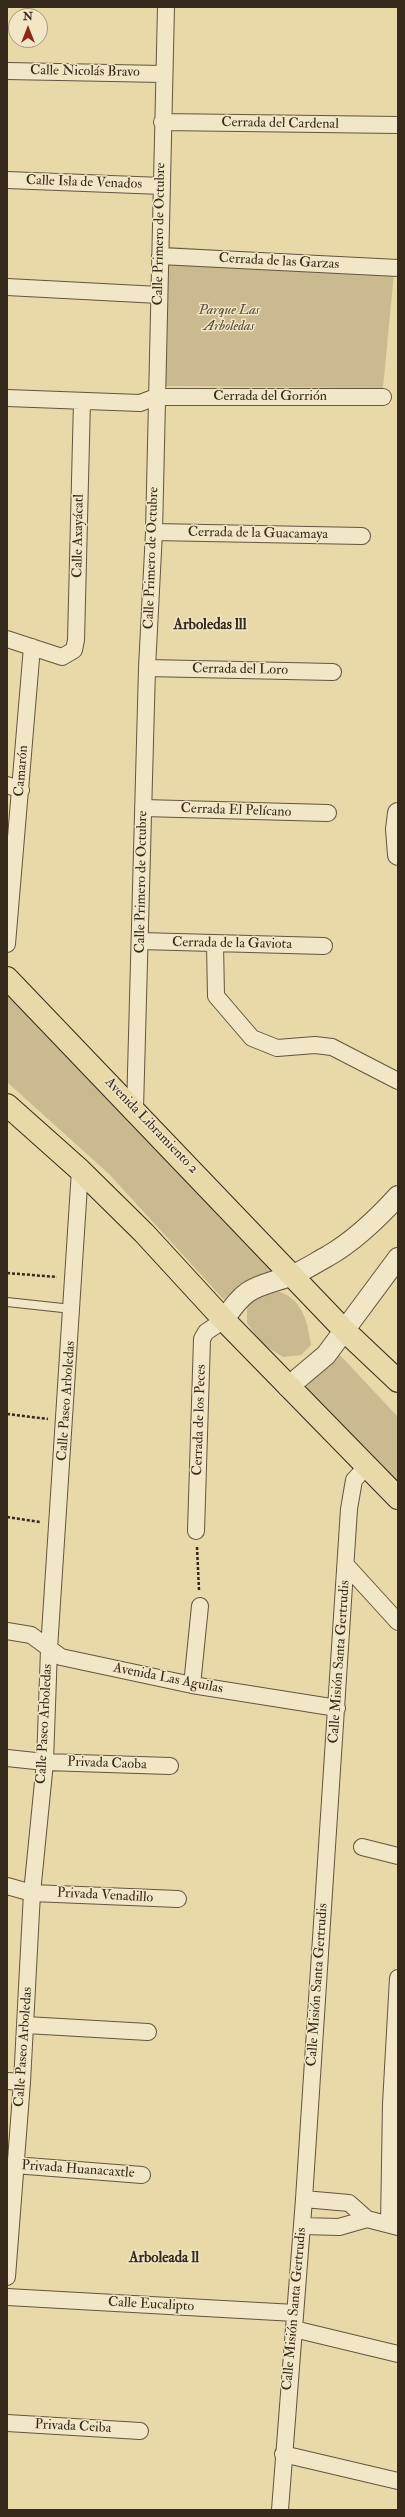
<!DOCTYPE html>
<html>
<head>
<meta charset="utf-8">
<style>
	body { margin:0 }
	#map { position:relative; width:405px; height:2517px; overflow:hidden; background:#e9d8a8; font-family:"IM FELL Double Pica",serif }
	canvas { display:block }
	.frame { position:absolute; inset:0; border:8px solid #37291b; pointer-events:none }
	.north { position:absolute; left:8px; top:8px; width:40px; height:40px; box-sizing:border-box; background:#f1e6c6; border:1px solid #a79a82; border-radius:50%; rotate:0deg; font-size:11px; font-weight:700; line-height:16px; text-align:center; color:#37291b }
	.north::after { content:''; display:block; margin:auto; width:14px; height:18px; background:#8f2418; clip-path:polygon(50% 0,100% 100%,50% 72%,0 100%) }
</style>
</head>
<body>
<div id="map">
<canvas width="405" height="2517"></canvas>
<div class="frame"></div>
<div class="north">N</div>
</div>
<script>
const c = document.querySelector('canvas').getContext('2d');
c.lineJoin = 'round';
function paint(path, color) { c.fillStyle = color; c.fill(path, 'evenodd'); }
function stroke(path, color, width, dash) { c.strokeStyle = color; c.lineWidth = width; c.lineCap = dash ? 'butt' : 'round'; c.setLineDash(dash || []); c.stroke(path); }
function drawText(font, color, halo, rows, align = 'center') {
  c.font = font + ' "IM FELL Double Pica",serif'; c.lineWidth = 3; c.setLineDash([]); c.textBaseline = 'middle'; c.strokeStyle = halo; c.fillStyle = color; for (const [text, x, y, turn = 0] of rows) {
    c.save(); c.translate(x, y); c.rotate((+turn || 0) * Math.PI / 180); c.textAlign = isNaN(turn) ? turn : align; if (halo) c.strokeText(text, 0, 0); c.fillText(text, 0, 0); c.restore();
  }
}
paint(new Path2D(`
	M161,246L395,262L383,388L156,386Z
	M7,992L277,1274L226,1302L109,1174L7,1082Z
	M267,1289C300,1293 307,1316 311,1345L301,1355L283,1357L262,1344L247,1323V1304Z
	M339,1354L398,1417V1488L306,1387Z`), '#cbba90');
const service = new Path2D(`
	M7,1302L72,1309`);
const minor = new Path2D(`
	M7,71L163,74
	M162,122L398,125
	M7,180L162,186
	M160,256L398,268
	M7,287L159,295
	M7,398L140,403L156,397H383
	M154,532L362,536
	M7,639L62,657L74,650L76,640L82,401
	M147,668L333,672
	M7,785L21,790
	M143,808L328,813
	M140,941L324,946
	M7,944L32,647
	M215,944L216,996L252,1038L277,1048L315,1045L332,1047L398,1081
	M135,1109L147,668L154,532L166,7
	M196,1531L202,1339L206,1332L224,1320
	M346,1565L398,1622
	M7,1631L31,1635L61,1657L192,1685L337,1708
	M192,1685L200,1606
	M7,1758L45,1762L170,1766
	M362,1847L398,1856
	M7,1886L32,1893L178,1899
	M26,2025L148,2032
	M7,2081L22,2082
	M14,2165L142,2175
	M304,2199L349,2203L367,2219L398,2227
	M389,2224L391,2104L398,1978
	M302,2226L339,2227L367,2219
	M7,2277L22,2082L32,1893L45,1762L49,1649L80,1170
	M7,2297L295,2313
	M294,2329L398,2354
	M7,2423L140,2431
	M283,2454L398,2481
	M280,2510L304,2199L349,1509L354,1480L367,1466`);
const tertiary = new Path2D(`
	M398,813L396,829L398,855
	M224,1320C247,1284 256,1288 293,1275C305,1270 317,1262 328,1256C354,1241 378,1218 398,1196
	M288,1387L326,1355L398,1258`);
const primary = new Path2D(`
	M7,978L344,1330L398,1381
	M7,1105L80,1170L144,1233L224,1320L398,1498`);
stroke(service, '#64553e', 10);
stroke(minor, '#64553e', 18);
stroke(tertiary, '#64553e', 22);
stroke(primary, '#37291b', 24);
stroke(new Path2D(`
	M7,1273L57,1277
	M7,1414L48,1419
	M7,1517L40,1522
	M197,1547L199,1590`), '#37291b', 2.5, [3, 2]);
stroke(service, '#f1e6c6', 8);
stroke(minor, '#f1e6c6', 16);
stroke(tertiary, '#f1e6c6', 20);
stroke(primary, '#e9d8a8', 22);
drawText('14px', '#37291b', '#f1e6c6', [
	["Calle Nicolás Bravo",85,72,1],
	["Cerrada del Cardenal",280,124,1],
	["Calle Isla de Venados",84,183,2],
	["Calle Primero de Octubre",160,234,-89],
	["Cerrada de las Garzas",279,262,3],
	["Cerrada del Gorrión",270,397],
	["Cerrada de la Guacamaya",258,534,1],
	["Calle Axayácatl",79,536,-89],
	["Calle Primero de Octubre",152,558,-88],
	["Cerrada del Loro",240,670,1],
	["Camarón",22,771,-85],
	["Cerrada El Pelícano",236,811,2],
	["Calle Primero de Octubre",142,882,-89],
	["Cerrada de la Gaviota",232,944,1],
	["Avenida Libramiento 2",151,1126,46],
	["Calle Paseo Arboledas",67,1401,-86],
	["Cerrada de los Peces",200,1420,-88],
	["Calle Misión Santa Gertrudis",340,1662,-86],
	["Avenida Las Aguilas",168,1679,11],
	["Calle Paseo Arboledas",45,1724,-87],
	["Privada Caoba",107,1764,2],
	["Privada Venadillo",105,1896,3],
	["Calle Misión Santa Gertrudis",318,1985,-86],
	["Calle Paseo Arboledas",24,2047,-86],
	["Privada Huanacaxtle",78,2170,4],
	["Calle Eucalipto",151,2305,3],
	["Calle Misión Santa Gertrudis",295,2309,-85],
	["Privada Ceiba",73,2427,3]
]);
drawText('italic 14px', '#5c4d38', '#f1e6c6', [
	["Parque Las",229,311],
	["Arboledas",229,327]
]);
drawText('bold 15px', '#37291b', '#f1e6c6', [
	["Arboledas lll",210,626],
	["Arboleada ll",164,2259]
]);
</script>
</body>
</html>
